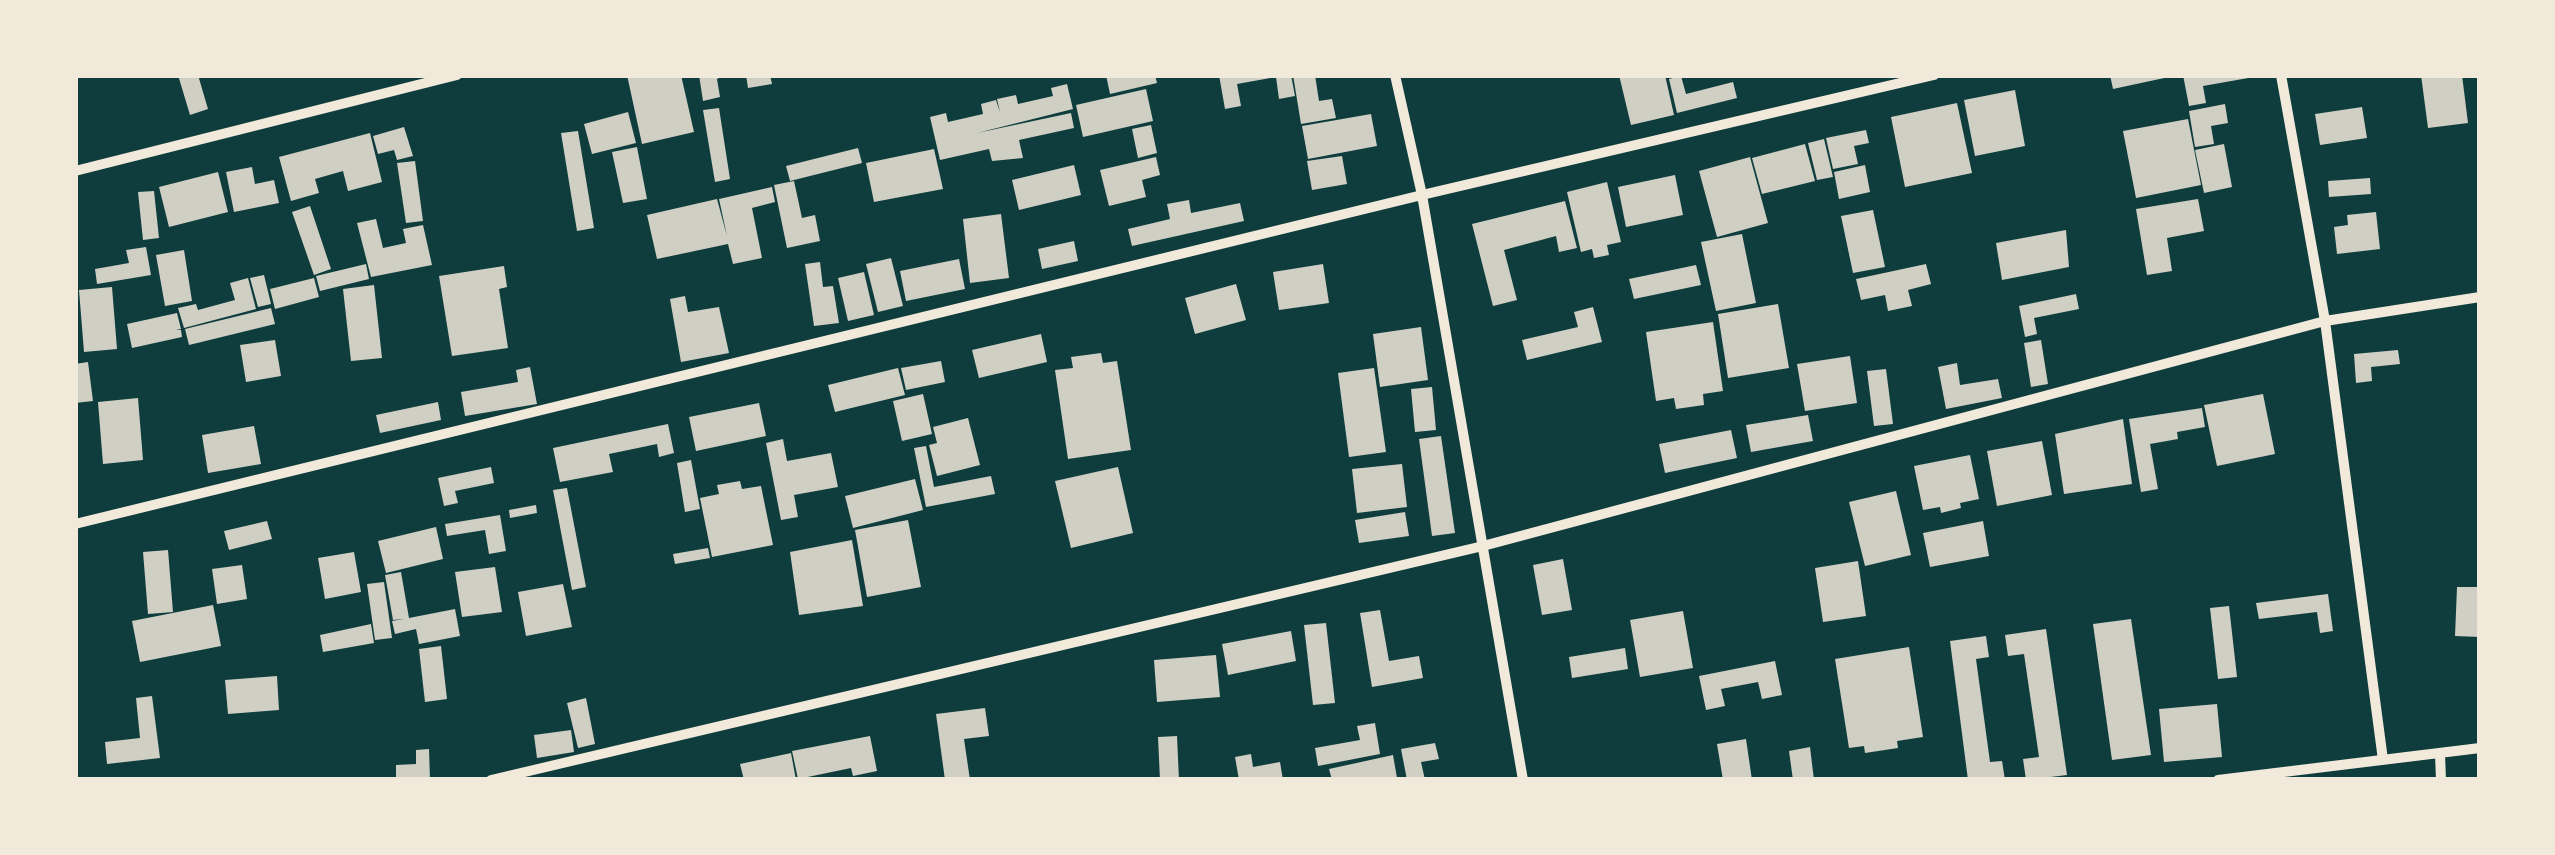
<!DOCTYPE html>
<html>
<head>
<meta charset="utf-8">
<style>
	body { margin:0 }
	#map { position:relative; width:2555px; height:855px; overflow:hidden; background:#0f3d3e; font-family:"Golos Text",sans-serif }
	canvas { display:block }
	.frame { position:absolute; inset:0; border:78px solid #f1e9da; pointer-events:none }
</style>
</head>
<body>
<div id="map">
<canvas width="2555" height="855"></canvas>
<div class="frame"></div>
</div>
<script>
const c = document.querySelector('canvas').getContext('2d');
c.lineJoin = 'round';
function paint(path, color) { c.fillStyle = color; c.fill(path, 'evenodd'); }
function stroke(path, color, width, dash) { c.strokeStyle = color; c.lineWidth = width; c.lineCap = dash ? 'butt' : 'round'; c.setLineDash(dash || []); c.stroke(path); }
paint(new Path2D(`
	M178,75H198L208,109L190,115Z
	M627,75H681L694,132L642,144Z
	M699,75H725L717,79L720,97L703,101Z
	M746,75H770L772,84L748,88Z
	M1106,75H1155L1157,83L1110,94Z
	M1219,75H1291L1295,96L1279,99L1276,77L1237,84L1241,106L1225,109Z
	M1293,75H1315L1319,101L1332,99L1336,118L1301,124Z
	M1619,75H1665L1674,115L1631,125Z
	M2110,75H2169V77L2113,89Z
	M2183,75H2254V77L2203,86L2206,103L2189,106Z
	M2421,75H2462L2468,123L2428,128Z
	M1681,76L1686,94L1733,82L1737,98L1677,113L1669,79Z
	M1067,84L1073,109L977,133L1071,113L1074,128L1019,140L1023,158L992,161L989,149L940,160L930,117L946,113L948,122L983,114L981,104L996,100L1000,112L997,99L1016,95L1018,104L1053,96L1051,88Z
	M1146,89L1153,121L1083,137L1076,105Z
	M2015,90L2025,146L1975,156L1964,100Z
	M1957,103L1972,173L1905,187L1891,117Z
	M2225,104L2228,123L2211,126L2214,144L2195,147L2189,111Z
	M2362,107L2367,138L2320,145L2315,114Z
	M719,108L730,179L715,182L703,110Z
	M628,112L636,143L592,154L584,124Z
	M1371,114L1377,146L1308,159L1302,126Z
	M2188,119L2201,185L2136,198L2123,131Z
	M1151,125L1157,153L1138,158L1132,129Z
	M404,127L413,156L397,160L394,150L378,154L373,136Z
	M1866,130L1869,143L1854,146L1858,164L1833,169L1826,138Z
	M578,131L594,228L577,231L561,133Z
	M370,133L382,182L348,191L343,171L315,179L319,193L291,201L279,157Z
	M1824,139L1833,177L1817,180L1808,143Z
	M1805,144L1815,181L1762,194L1752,158Z
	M2224,144L2232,187L2204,193L2195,150Z
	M637,147L647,199L623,203L612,152Z
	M858,148L862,163L790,181L786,166Z
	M934,149L943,189L874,202L866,163Z
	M1342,156L1347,184L1312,190L1307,161Z
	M1156,157L1160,175L1142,180L1146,197L1109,206L1100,170Z
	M1750,157L1768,223L1717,237L1699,171Z
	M415,161L423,221L406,223L397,163Z
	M1074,165L1081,195L1019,210L1012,180Z
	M1865,165L1870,192L1839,199L1834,172Z
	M252,167L255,184L274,180L279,203L234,212L226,172Z
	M218,172L228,212L169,227L159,187Z
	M1675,175L1683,215L1626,227L1618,187Z
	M2370,178L2371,194L2329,197L2328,181Z
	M794,181L802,218L815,215L820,241L787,248L774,185Z
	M1607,182L1621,242L1607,245L1609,255L1594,258L1592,249L1581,252L1567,192Z
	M772,187L775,202L752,208L762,258L733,264L728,244L657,259L647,215L717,199L727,236L719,199Z
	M154,191L159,238L143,240L138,192Z
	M2198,199L2204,231L2167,238L2172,271L2147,275L2136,209Z
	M1189,200L1191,213L1240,203L1244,221L1132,246L1128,229L1170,219L1167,204Z
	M1565,201L1577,248L1559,252L1556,236L1504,250L1517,300L1493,306L1472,224Z
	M310,206L331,269L314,275L292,212Z
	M1873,210L1885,267L1853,273L1841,216Z
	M2376,212L2380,249L2337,254L2334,227L2348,225L2347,215Z
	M1001,214L1009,278L970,283L963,219Z
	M376,219L383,248L406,243L403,229L423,225L432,265L371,277L357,223Z
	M2066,230L2069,267L2002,280L1996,243Z
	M1742,234L1756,303L1716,311L1701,242Z
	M1074,241L1078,261L1042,269L1038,249Z
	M146,247L151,275L97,284L95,269L129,263L126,250Z
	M184,250L192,301L165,306L156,255Z
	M891,258L903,306L878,312L866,264Z
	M959,259L965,289L906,301L900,271Z
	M820,262L823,287L833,286L839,323L814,326L805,264Z
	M366,264L369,279L320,291L316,276Z
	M1323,264L1329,303L1279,310L1273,272Z
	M1926,264L1931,284L1908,290L1912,306L1888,311L1885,295L1861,300L1856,279Z
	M1696,265L1701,285L1634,299L1629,279Z
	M504,266L507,287L499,289L508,348L452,356L439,276Z
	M864,272L874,315L848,321L838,278Z
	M264,275L271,304L258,307L250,278Z
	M248,278L256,309L184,328L178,308L196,304L198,310L235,300L230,283Z
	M314,278L319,297L275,309L270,289Z
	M1236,284L1246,320L1195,334L1185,298Z
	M374,285L382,358L351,361L343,289Z
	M112,287L117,349L84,352L79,290Z
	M2076,294L2079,309L2034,318L2037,334L2025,337L2019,306Z
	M685,296L688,312L719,307L729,353L681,362L670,299Z
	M1778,304L1789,368L1728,378L1718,314Z
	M1593,307L1602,342L1527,360L1522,340L1578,327L1574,312Z
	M271,308L275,324L189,345L185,329Z
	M177,313L181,329L176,330H181L182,337L132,348L127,324Z
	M1713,322L1723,391L1703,394L1704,405L1676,409L1674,398L1656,401L1646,332Z
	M1421,327L1428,380L1380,387L1373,334Z
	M1041,334L1047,362L979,378L972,350Z
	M275,340L281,376L246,382L240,345Z
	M2041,340L2048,384L2031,387L2024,343Z
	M2398,350L2400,364L2371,367L2372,381L2356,383L2354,354Z
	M1101,353L1103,363L1117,361L1131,450L1068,459L1055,370L1073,368L1071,357Z
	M1850,356L1857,403L1805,411L1797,364Z
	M941,361L945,382L906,390L901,368Z
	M88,362L93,401L75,403V364Z
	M1957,363L1960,385L1998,379L2002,398L1946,409L1938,367Z
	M530,367L537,404L465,416L461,392L518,382L516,370Z
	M898,368L905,395L835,412L828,385Z
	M1374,368L1386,452L1349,457L1338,373Z
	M1886,369L1893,424L1874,426L1867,371Z
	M1432,387L1436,430L1415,432L1411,389Z
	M923,394L932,434L902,441L893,401Z
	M2263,394L2275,454L2217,466L2204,405Z
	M138,398L143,460L103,464L98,402Z
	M438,402L441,420L380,433L376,415Z
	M759,403L766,436L696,451L689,417Z
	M2202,408L2205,427L2177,432L2178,439L2150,444L2158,489L2141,492L2129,419Z
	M1808,415L1813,441L1751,452L1746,425Z
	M968,418L980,465L937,476L929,445L937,443L933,427Z
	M2123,419L2132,484L2064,494L2055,434Z
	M668,424L674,453L659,457L657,444L609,454L613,472L560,482L553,448Z
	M254,426L261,464L208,473L202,435Z
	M1731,430L1737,458L1665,473L1659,444Z
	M1441,436L1455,533L1432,536L1419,439Z
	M783,439L787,461L831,453L838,487L794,495L798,517L781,520L766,443Z
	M2042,441L2052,495L1997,506L1987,451Z
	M926,446L934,487L991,476L995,494L926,507L914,448Z
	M1970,455L1979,499L1960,503L1961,508L1941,513L1940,507L1923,510L1914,466Z
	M691,460L700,509L685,512L677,463Z
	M1402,464L1407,507L1357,513L1352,469Z
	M491,467L494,483L455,491L458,503L444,506L438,478Z
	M1118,467L1133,533L1071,548L1055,481Z
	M915,479L923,510L853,528L845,496Z
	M740,481L742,489L761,486L773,545L712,557L700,498L719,494L717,485Z
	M567,488L586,587L572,590L553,490Z
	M1896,491L1911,555L1865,566L1849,502Z
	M536,505L537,513L510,518L509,510Z
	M1405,512L1409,536L1359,543L1355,520Z
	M500,515L506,551L489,554L485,530L447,536L445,524Z
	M908,520L921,587L867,597L855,530Z
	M267,521L272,539L229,550L224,531Z
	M1983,521L1989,556L1930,567L1923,533Z
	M436,527L443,559L386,573L378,541Z
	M852,540L863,606L799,615L790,552Z
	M708,548L710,558L675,564L673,554Z
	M168,550L173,612L148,614L143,552Z
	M354,552L361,592L325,599L318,558Z
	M1563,559L1572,610L1542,615L1533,565Z
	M1858,561L1866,616L1823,622L1815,568Z
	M242,565L247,599L217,604L212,569Z
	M495,567L502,612L462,617L455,572Z
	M401,572L409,618L455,609L460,636L419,644L416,629L395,634L392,621L403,619L393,620L385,575Z
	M384,582L392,638L375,640L367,584Z
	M563,584L572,627L526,636L518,592Z
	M2457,587H2480V637L2455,636Z
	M2328,594L2333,631L2320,633L2317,612L2259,619L2256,603Z
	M213,605L221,646L140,662L132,621Z
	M2229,606L2237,677L2218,679L2210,608Z
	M1380,610L1389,661L1419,656L1423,678L1372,687L1360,613Z
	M1683,611L1693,668L1640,677L1630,620Z
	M2131,619L2151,755L2112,760L2093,624Z
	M1326,623L1335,703L1313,705L1304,625Z
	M371,624L374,643L323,652L320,635Z
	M2046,629L2067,775L2026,780L2023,759L2039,757L2024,654L2008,656L2005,635Z
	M1291,631L1296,661L1228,675L1222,644Z
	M1986,636L1989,657L1976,659L1990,762L2002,761L2005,780H1968L1950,641Z
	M441,646L447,699L425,702L419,649Z
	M1909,647L1923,737L1897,741L1898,748L1865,753L1864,746L1849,748L1835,659Z
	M1625,648L1628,669L1572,678L1569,657Z
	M1216,655L1220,697L1157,702L1154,660Z
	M1775,661L1782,695L1762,699L1758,682L1721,689L1725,706L1706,710L1699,676Z
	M277,676L279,710L228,714L225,680Z
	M152,696L160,758L107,764L105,742L140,738L136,698Z
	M586,698L595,744L578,748L567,703Z
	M2217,704L2222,757L2164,762L2159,709Z
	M985,708L989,736L964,739L970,780H945L936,714Z
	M1375,723L1380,754L1318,766L1315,748L1360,740L1357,726Z
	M571,730L574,752L537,758L534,735Z
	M870,736L877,771L853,776L851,768L798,779L792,751Z
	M1177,736L1179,780H1160L1158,737Z
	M1746,739L1752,780H1723L1717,744Z
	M1435,743L1439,759L1421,762L1425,780H1407L1401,749Z
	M1810,747L1814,780H1793L1789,751Z
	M429,749L430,780H396V765L416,764V750Z
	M791,753L796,780H744L740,764Z
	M1251,754L1253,767L1280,762L1283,780H1239L1235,757Z
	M1393,755L1397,778L1332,780L1329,769Z`), '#cfcfc3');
stroke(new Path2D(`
	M1395,75L1422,195L1523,780
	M2281,75L2325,321L2383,760
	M75,171L457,75
	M75,524L1422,195L1934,75
	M2440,754L2441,780
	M491,780L1483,546L2325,321L2480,297
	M2218,780L2480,748`), '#f1e9da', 10);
</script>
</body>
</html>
